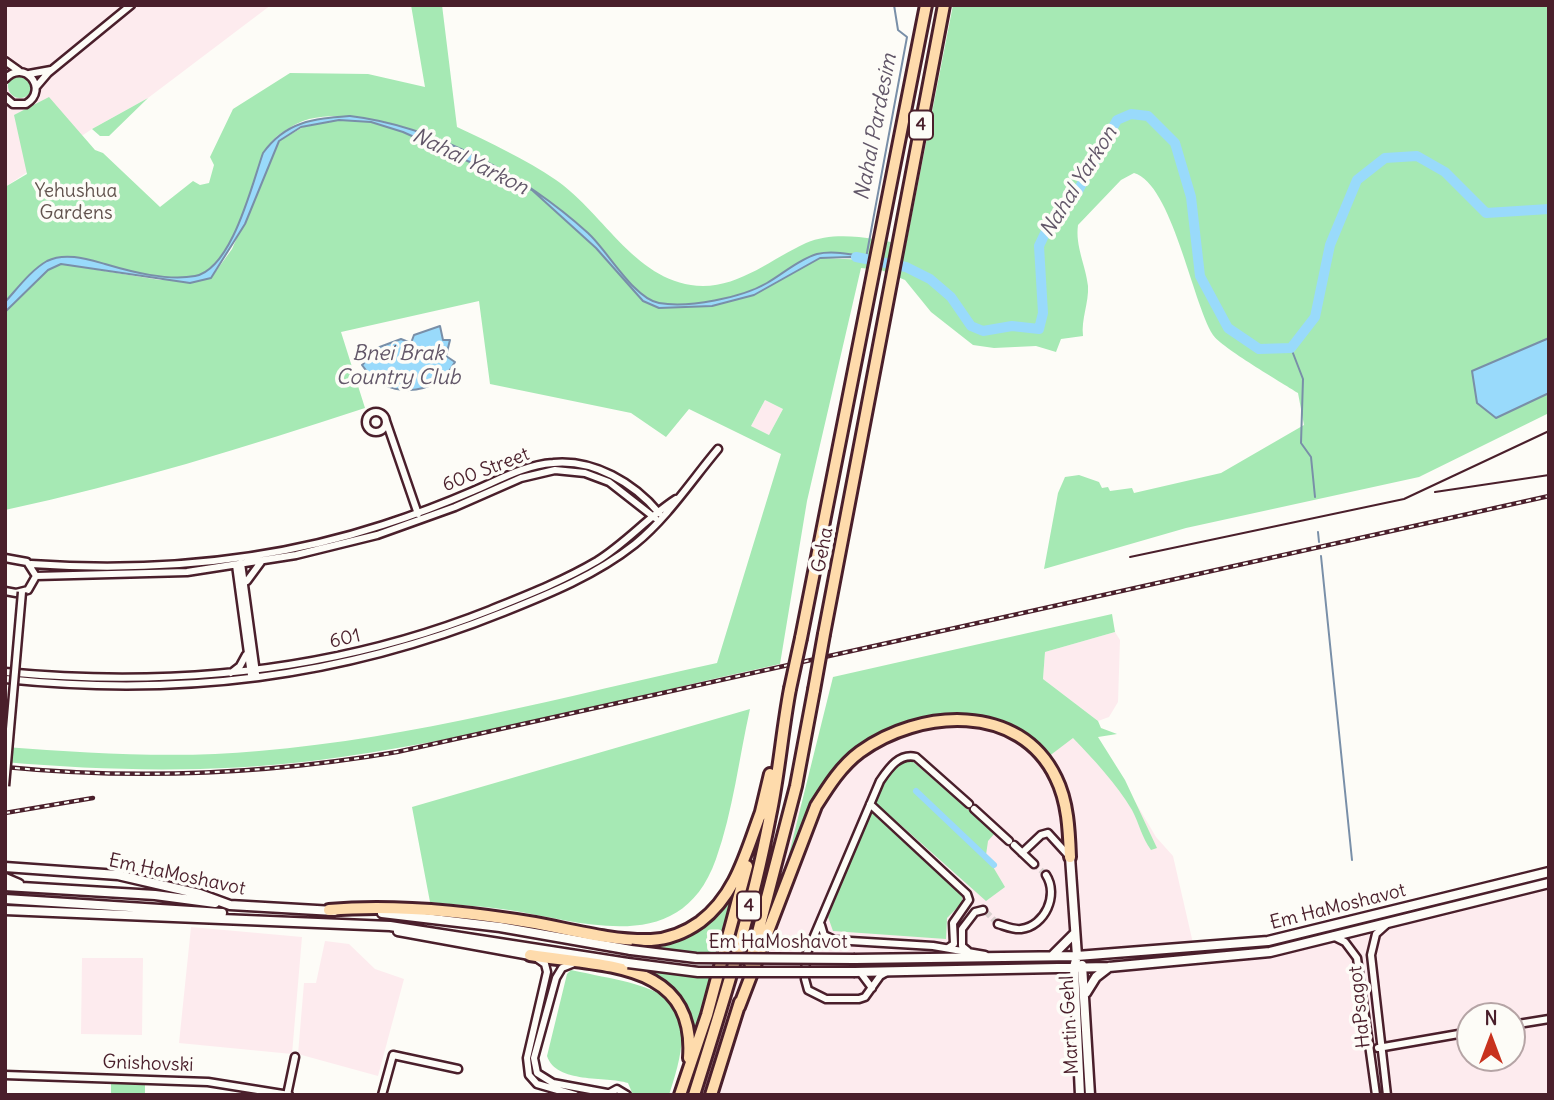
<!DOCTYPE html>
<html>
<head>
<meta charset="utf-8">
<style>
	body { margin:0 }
	#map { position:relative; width:1554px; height:1100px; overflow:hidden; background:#fdfcf7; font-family:Delius,sans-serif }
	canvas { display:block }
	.frame { position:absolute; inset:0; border:7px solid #4a1f2b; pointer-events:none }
	.north { position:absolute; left:1456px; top:1002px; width:70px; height:70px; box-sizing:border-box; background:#fdfcf7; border:2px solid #b5a4a5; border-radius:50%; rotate:0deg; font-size:19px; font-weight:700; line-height:28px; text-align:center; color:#4a1f2b }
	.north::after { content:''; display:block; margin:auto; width:24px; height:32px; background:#c8321e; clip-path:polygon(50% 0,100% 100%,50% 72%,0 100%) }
</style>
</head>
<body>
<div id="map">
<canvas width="1554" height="1100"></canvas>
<div class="frame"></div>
<div class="north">N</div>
</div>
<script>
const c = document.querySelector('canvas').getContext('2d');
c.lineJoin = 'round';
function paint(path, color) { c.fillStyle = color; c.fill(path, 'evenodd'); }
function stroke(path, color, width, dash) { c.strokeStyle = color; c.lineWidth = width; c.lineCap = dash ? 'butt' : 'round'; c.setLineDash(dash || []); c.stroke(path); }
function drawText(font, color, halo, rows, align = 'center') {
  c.font = font + ' Delius,sans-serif'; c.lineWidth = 7; c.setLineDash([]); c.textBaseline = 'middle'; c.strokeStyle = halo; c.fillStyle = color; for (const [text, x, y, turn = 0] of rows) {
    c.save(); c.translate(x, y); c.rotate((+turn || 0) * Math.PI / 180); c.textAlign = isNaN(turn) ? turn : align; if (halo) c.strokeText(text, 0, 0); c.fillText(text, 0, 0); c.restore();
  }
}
paint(new Path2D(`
	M5,5H271L148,98L92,129L5,187Z
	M765,400L783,409L769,435L751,426Z
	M1115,632L1120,640L1118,702L1109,717L1098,721L1043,679L1045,652Z
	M937,706L1076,733L1107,765L1136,803L1156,837L1173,856L1195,952L1271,946L1549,877V1095H702L769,846L835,762ZM1470,1016H1512V1058H1470Z
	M191,927L302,937L292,1054L179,1043Z
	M325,941L349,944L375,969L404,979L378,1076L298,1054L304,983H316Z
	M82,958H143L142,1035L81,1034Z`), '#fdebee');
paint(new Path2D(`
	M411,5H442L457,127C491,143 525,159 556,180C605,214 637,285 703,286C741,286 773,258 806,243C837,230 874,239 906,245L953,5H1549V413L1419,477L1186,528L1044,569L1058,493L1065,477L1079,475L1099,482L1102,488L1108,487L1110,491L1132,488L1134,493L1221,473L1304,425L1298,393C1281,382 1222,348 1213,335C1192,301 1172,184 1134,173L1121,180L1078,225C1075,246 1086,266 1088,286C1089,303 1081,319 1083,336L1061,339L1056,352L1036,346L994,348L973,345L931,312L905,280L881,270L861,268L807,501L780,664C625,698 470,741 312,761C211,773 106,771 5,762V747C90,753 174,759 259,751C413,738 566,696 717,663L781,454L689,409L666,437L631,413L490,384L479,301L341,332L365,408C246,447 127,484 5,510V312L48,270L61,264L160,280L211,278L232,249L279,141L305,126L339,120L371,122L403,132L520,183L532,190L596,248L643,301L659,308L712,306L740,299L765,289L820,258L869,260V257C852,255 834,250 817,254C799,259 783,274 767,283C744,296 679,312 654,302C627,291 610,253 589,234C528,177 395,100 309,119C298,122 276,134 270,144C251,176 237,264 197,276C167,285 93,264 61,257L46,262L5,302V187L27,174L14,115L49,97L95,150L103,153L160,207L193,181L200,185L209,183L214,165L210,157L233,109L290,73L368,74L425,87ZM765,400L783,409L769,435L751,426Z
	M8 86a12 12 0 1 1 24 0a12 12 0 1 1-24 0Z
	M148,98L109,136H100L92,129Z
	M1112,614L1115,632L1045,652L1043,679L1098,721L1101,728L1117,734L1098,737L1125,780L1157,848L1151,850C1142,838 1139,823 1132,810C1116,783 1094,760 1073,738L1048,757L1030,738L1007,725L980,715L929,718L905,724L832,775L789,871L785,870L833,677Z
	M750,709C739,758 733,811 716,859C681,958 585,922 509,910C483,906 456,905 430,902L412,807Z
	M911,760L995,833L988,841L986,855L1005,887L986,901L875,802C881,785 891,761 911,760Z
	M871,812L962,896V903L947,918L946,939L833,931L828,917Z
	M732,899L718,956L623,946L627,941C678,940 697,941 732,899Z
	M640,968L711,978L696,1040L691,1038C690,1001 674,981 638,973Z
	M571,970C658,989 707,987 669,1095H633L628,1083C606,1076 556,1084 547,1056L567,974Z
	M111,1083L145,1084V1095H111Z`), '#a6e9b4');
const water = new Path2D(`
	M350,116C435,126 525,176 588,233C607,250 634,299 659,303C689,308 741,298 767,283C783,274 799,259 817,254C834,250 852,255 870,257L869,260L850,257L820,258L754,295L712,306L659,308L643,301L596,248L532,190L403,132L371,122L339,120L301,127L279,141L245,224L211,278L190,283L61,264L48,270L5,312V302C17,289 31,270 47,261C65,252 87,259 105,264C132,272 167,281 195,276C232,269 252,184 263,153C286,121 313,119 350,116Z
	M440,326L443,340H450L446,356L455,362C435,399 384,399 362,365L364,363L361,354L401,339L411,343L414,335Z
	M1549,338V393L1496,418L1477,403L1472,371Z`);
paint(water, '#99dafb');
stroke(water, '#798fa8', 2);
stroke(new Path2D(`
	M866,258L907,37L898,30L894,5
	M1291,348L1303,379L1301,443L1311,457L1315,497
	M1318,532L1319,542
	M1321,556L1352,860`), '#798fa8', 2);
stroke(new Path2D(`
	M916,791L994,865`), '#99dafb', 6);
stroke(new Path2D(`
	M856,257L906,267L930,279L951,297L971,326L983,331L1012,326L1039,329L1043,313L1039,246L1048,227L1074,198L1117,120L1131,114L1148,116L1175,143L1191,197L1200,276L1228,328L1259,349L1291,348L1315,317L1330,245L1357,180L1385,158L1417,156L1445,172L1486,213L1549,209`), '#99dafb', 10);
stroke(new Path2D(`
	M1034,864L1046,875
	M986,912L998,924`), '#d9d0ce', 6, [6, 3]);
const street = new Path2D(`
	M5,61L19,71
	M29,74L51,70
	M5,79C24,58 50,89 26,104H13L5,97
	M36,87L48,73L131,5
	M366 422a10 10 0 1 1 20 0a10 10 0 1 1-20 0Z
	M386,421L418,514
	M5,558L27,562L36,576L28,590L16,593L5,591
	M241,563L256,673
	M31,564C149,572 270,562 383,525C414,515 443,504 473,491C499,480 524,465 553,463C594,459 634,483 659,513
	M236,565L251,675
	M36,576L187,572L296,555L377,535L455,507L521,478L555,470L585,473L609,482L655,518
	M247,581L261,562
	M5,672C172,688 334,672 490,610C527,595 563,581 597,561C626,543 648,517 676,499
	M231,673L240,666L246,655
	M5,679C180,697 340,678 504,612C549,594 596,575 635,544C668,517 691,481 718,449
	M870,804L967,894L969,900L953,923L954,944L948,948
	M974,809L1009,841
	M1014,845L1034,864
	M1022,853L1041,835L1048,833L1069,856
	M998,924C1005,926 1014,930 1021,929C1045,926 1059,895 1046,875
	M821,925L824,935L834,940L933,946L985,955
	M1386,925L1376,934L1371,955L1387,1095
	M1333,936L1345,942L1357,958L1376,1095
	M968,951L962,946V929L975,912L983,910
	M538,959L545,964L547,972L527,1058L529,1075L537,1084L575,1095
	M572,964L562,968L556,978L534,1058L537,1073L553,1083L607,1093
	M860,972L872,988
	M887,972L880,976L865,997L859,999H826L808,990L805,979L806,955L880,781C889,768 899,753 916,757L969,804
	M1512,1025L1549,1019
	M1378,1048L1470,1032
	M5,1075L208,1082L289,1095
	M287,1095L295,1057
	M382,1095L393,1055L458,1069
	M606,1095L617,1089L627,1095`);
const secondary = new Path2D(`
	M1070,857L1077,956L1074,967L1080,1095
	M5,867L118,875L200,894L230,905L334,911
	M5,878L19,884
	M5,886L155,895L215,903
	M5,899L222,913
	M5,910L390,926L628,963
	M382,913L500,927L631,950
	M398,931L530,955
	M1052,956L1075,933
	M855,959L1077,956L1268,941L1549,872
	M1082,965L1090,1095
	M855,972L1109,967L1270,952L1549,883
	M1086,993L1096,977L1109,967`);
const highway = new Path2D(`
	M824,634L944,5
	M801,638L926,5
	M760,816L770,774
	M329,910C396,904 469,912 535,923C573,930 612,941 651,940C669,939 686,932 700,922C736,895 746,852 761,812
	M530,955C601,967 696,960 689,1058
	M750,963L796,786L814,690
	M739,1007L816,806C828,787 841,766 860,752C919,709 1020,702 1056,778C1068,802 1069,831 1070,857
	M680,1095L707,1015L747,866
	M694,1095C723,1003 752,911 770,816C779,774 782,731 790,689
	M711,1095L740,1002`);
stroke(street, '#4a1f2b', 11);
stroke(secondary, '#4a1f2b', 13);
stroke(highway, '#4a1f2b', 16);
stroke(street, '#fdfcf7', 6);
stroke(secondary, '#fdfcf7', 8);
stroke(highway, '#fedbac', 10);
stroke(new Path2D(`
	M1435,492L1549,475
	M1130,557L1404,499L1549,431`), '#4a1f2b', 2);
const rail = new Path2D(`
	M5,767C136,780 268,774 397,752L1549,496
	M5,813L93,798`);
stroke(rail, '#4a1f2b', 4.5);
stroke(rail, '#fdfcf7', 2, [5]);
const streetBridge = new Path2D(`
	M5,786L22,592`);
const secondaryBridge = new Path2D(`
	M631,950L696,958L855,959
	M628,963L698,972H855`);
const highwayBridge = new Path2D(`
	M790,689L801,638
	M814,690L824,634`);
stroke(streetBridge, '#4a1f2b', 11, []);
stroke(secondaryBridge, '#4a1f2b', 13, []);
stroke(highwayBridge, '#4a1f2b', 16, []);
stroke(streetBridge, '#fdfcf7', 6);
stroke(secondaryBridge, '#fdfcf7', 8);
stroke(highwayBridge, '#fedbac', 10);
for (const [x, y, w] of [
	[921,125,24],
	[749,906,24]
]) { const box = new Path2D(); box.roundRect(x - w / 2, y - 14.5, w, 29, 5); c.fillStyle = '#fdfcf7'; c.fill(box); stroke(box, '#4a1f2b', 2); }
drawText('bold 18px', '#4a1f2b', null, [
	["4",921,125],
	["4",749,906]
]);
drawText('19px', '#61524d', '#fdfcf7', [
	["Yehushua",76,192],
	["Gardens",76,214]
]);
drawText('19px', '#4a1f2b', '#fdfcf7', [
	["600 Street",486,470,-21],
	["Geha",823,550,-79],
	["601",345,639,-13],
	["Em HaMoshavot",177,875,12],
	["Em HaMoshavot",1338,907,-14],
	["Em HaMoshavot",778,943],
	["HaPsagot",1360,1007,-96],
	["Martin Gehl",1070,1025,-93],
	["Gnishovski",148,1064,2]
]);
drawText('italic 21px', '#625769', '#fdfcf7', [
	["Nahal Pardesim",876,127,-79],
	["Nahal Yarkon",470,162,26],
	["Nahal Yarkon",1079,182,-58],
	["Bnei Brak",398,354],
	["Country Club",398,378]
]);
</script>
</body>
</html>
